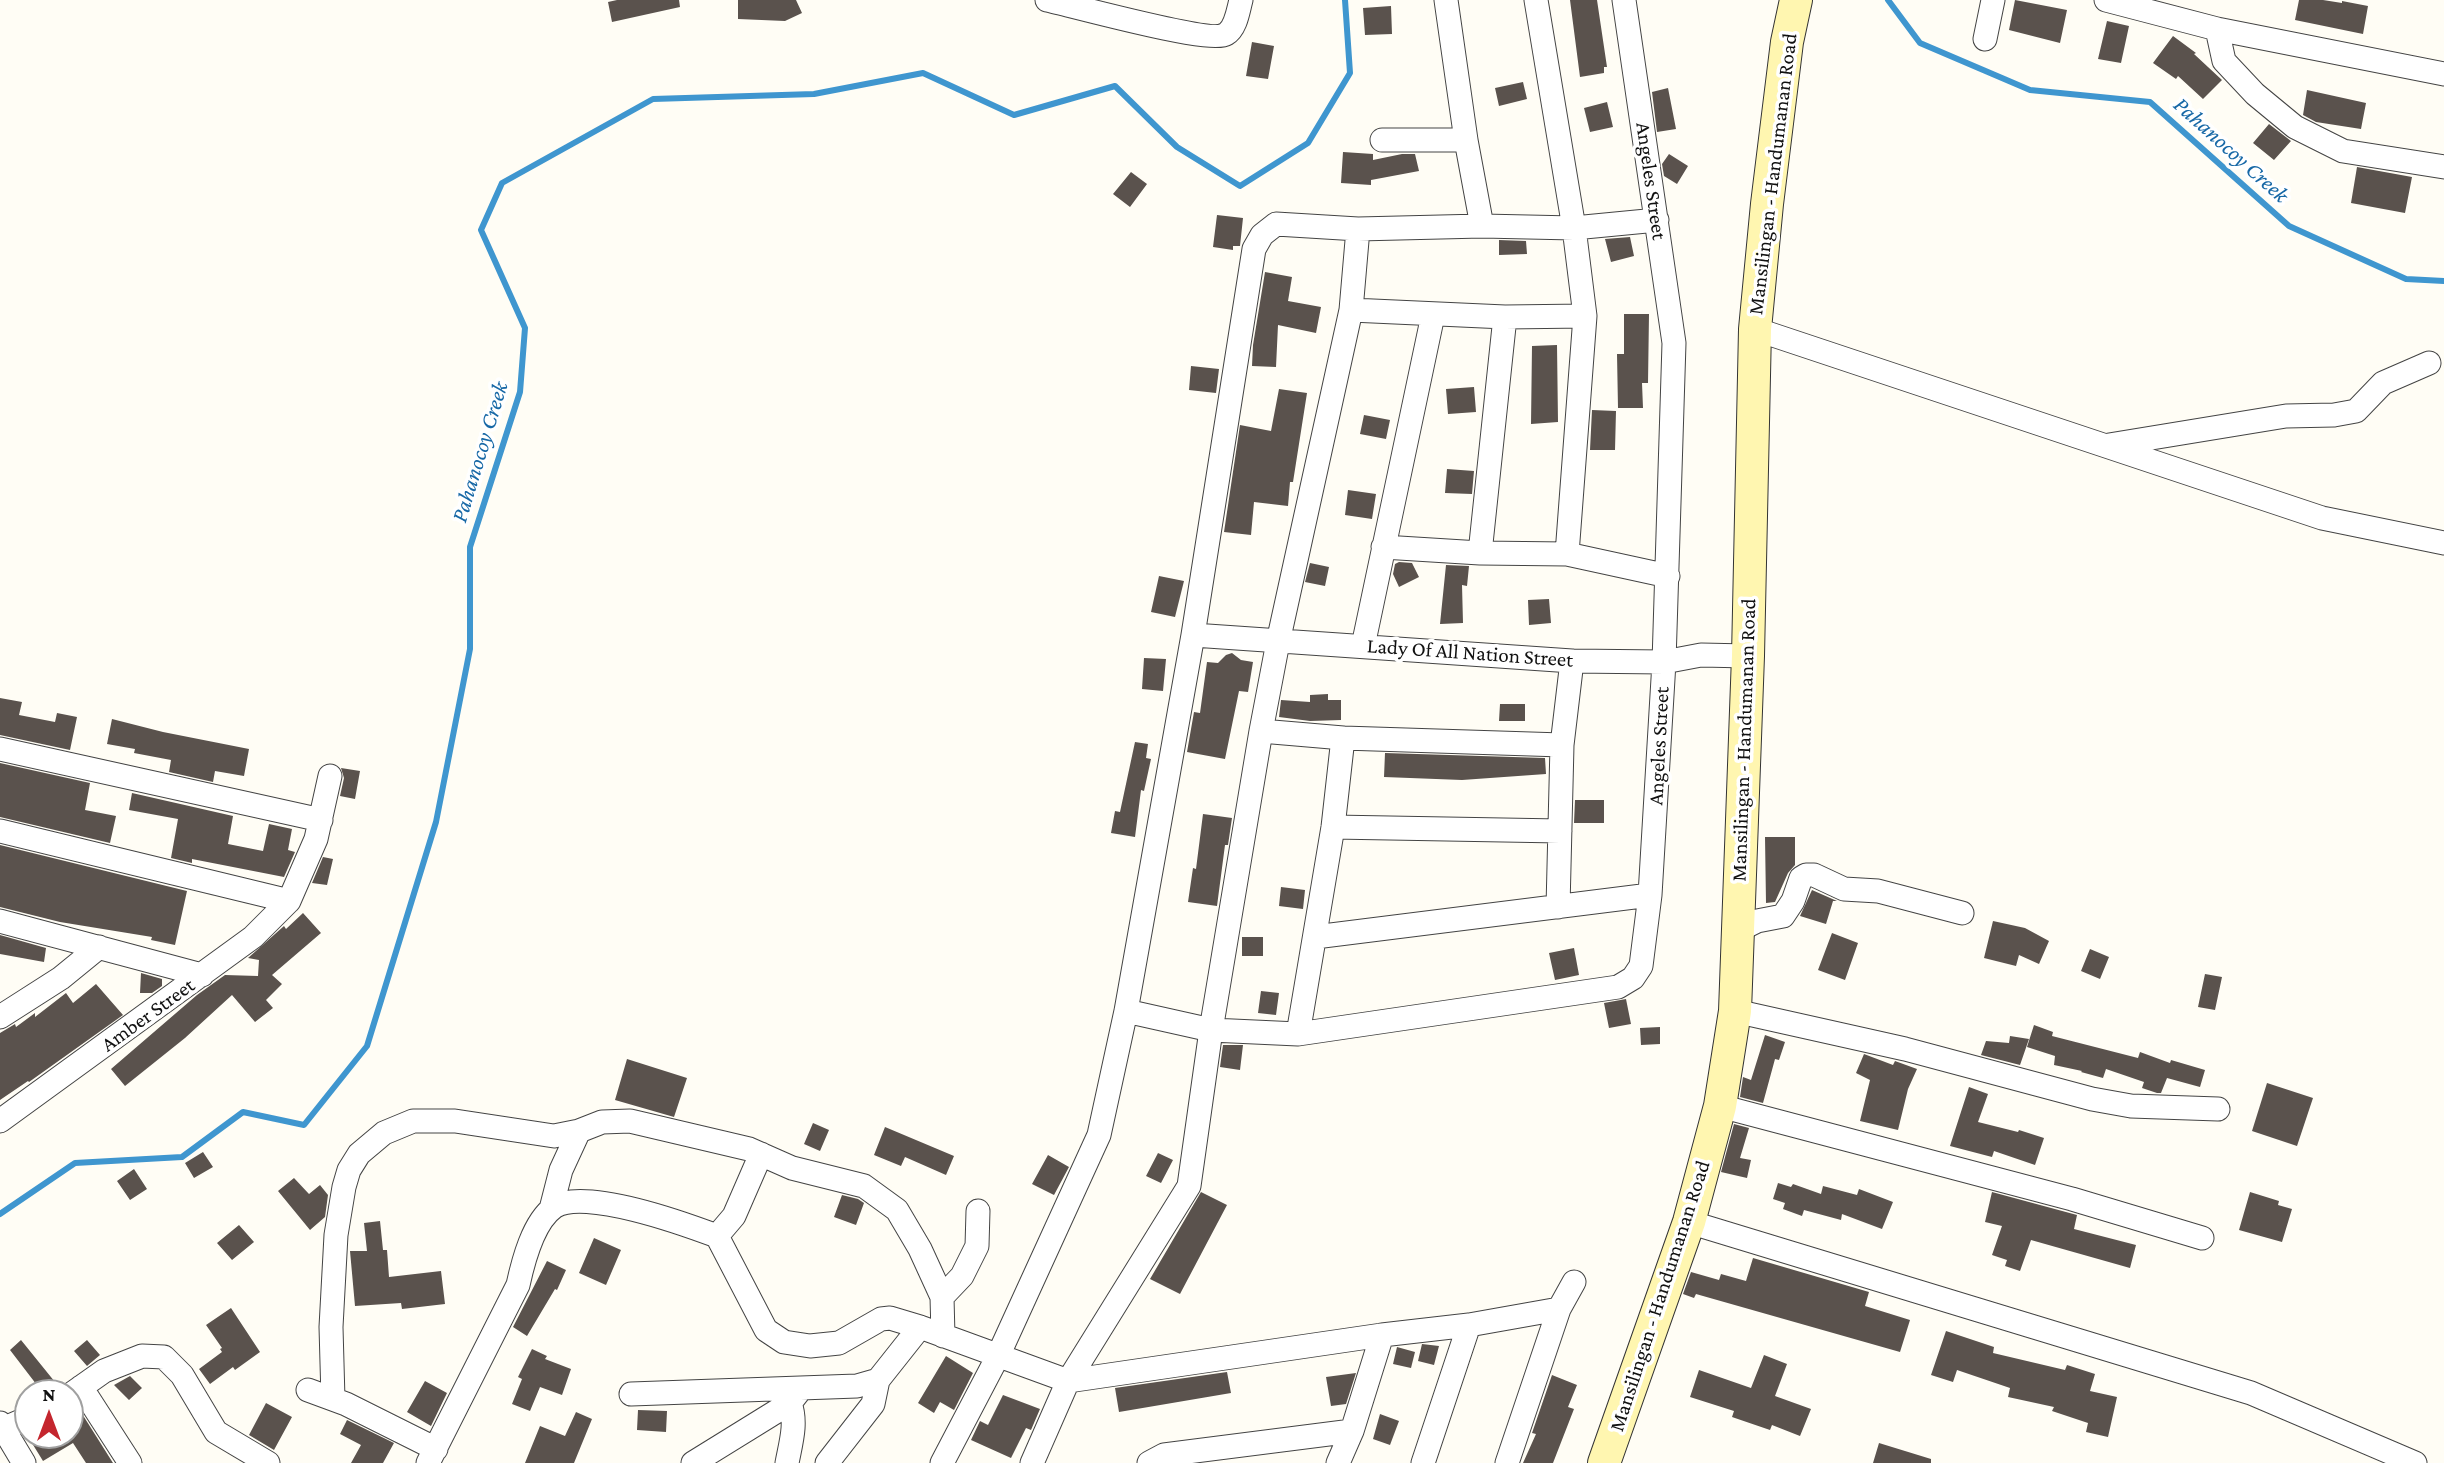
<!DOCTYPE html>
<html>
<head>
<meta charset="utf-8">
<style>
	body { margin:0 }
	#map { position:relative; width:2444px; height:1463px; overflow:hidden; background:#fffdf5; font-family:"Crimson Pro",serif }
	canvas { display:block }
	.north { position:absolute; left:14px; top:1379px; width:70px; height:70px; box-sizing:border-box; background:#fff; border:2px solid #a0a0a0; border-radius:50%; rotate:0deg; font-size:19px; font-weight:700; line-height:28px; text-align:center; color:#111 }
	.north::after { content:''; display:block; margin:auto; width:24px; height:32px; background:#c4262e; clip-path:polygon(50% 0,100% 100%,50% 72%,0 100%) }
</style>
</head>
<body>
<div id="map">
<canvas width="2444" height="1463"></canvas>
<div class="north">N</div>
</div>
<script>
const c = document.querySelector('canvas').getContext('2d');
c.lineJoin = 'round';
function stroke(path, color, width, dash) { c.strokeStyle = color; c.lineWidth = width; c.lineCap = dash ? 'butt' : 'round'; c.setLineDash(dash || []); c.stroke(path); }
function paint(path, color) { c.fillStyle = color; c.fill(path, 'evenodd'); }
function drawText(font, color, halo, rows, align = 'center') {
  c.font = font + ' "Crimson Pro",serif'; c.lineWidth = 7; c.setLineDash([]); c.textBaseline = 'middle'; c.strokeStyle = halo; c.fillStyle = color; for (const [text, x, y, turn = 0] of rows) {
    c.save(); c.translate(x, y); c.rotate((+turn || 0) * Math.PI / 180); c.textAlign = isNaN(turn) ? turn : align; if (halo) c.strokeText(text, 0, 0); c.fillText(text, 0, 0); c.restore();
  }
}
stroke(new Path2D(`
	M1888,0L1920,43L2030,90L2150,102L2289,226L2406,279L2444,281
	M0,1214L75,1163L182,1157L243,1112L304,1125L367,1046L436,822L470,649V547L520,392L525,328L481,230L502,183L653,99L814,94L923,73L1014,115L1115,86L1177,147L1240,186L1308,143L1350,73L1345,0`), '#3f96cf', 6);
paint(new Path2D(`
	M617,0H679L680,7L612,22L608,2Z
	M738,0H796L802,13L785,21L738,19Z
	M1570,0H1597L1607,67H1604V73L1580,77Z
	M2015,0L2067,10L2060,43L2009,30Z
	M2299,0H2323L2342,3V1L2368,6L2363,34L2295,20Z
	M1391,6L1392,34L1365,35L1363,8Z
	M2107,21L2129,26L2121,63L2098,59Z
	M2173,36L2196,53L2194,54L2222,80L2203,99L2178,76L2176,79L2153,63Z
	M1252,42L1274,46L1268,79L1246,76Z
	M1523,82L1527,99L1499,106L1495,88Z
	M1668,88L1676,129L1657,132L1652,92Z
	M2307,90L2366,103L2361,129L2316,122L2303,115Z
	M1607,102L1613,127L1590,132L1584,108Z
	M2269,124L2291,141L2274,160L2253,143Z
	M1343,152L1373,154V160L1402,154H1415L1419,171L1371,180V185L1341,183Z
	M1669,154L1688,166L1677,184L1664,176L1662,164Z
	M2357,167L2412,177L2405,213L2351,203Z
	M1131,172L1147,184L1130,207L1113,194Z
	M1217,215L1243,218L1240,246H1233V250L1213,247Z
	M1630,237L1634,256L1611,262L1605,239Z
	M1499,240L1526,241L1527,254L1499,255Z
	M1265,272L1292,277L1288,301L1321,307L1316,333L1278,325L1276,367L1252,366L1253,345Z
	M1624,314H1649L1648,383H1642L1643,408H1618L1617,354H1624Z
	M1557,345L1558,422L1531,424L1532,346Z
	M1191,366L1219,369L1216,393L1189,390Z
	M1474,387L1476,412L1448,414L1446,389Z
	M1279,389L1307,393L1293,482H1290L1288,506L1254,502L1251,535L1224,532L1240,425L1271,431Z
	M1592,410L1616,411L1615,450H1590Z
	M1364,415L1390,420L1386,439L1360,434Z
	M1447,469L1474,471L1472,494L1445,493Z
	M1348,490L1376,494L1372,519L1345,515Z
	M1399,562L1412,563L1419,577L1399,587L1393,574L1395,564Z
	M1310,563L1329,567L1325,586L1305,582Z
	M1446,565L1469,566L1467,586L1462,585L1463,623L1440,624Z
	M1159,576L1184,581L1175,617L1151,612Z
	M1549,599L1551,623L1529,625L1528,600Z
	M1232,653L1241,660L1253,662L1248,692L1239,691L1225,759L1187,752L1194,712L1200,713L1207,662L1218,663L1226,655Z
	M1144,658L1166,659L1163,691L1142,689Z
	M1328,694V700H1341V720L1310,721L1279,717L1281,700L1310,702V695Z
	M0,698L22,702L19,715L55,722L57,713L77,717L70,750L0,735Z
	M1500,704H1525V721H1499Z
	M112,719L163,732L249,749L244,776L215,771L213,782L169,772L171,760L134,753L135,749L107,744Z
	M1135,742L1148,744L1146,758L1151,759L1144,791L1141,790L1135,837L1111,833L1115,811L1120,812Z
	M1385,753L1545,758L1546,774L1462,780L1384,777Z
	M0,763L90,783L85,810L116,816L110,843L0,817Z
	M341,768L360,771L355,799L340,796L344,778Z
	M132,793L233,816L228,844L263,851L269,824L292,829L288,850L295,852L284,877L192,859V863L171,858L178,819L129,810Z
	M1575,800H1604V823H1574Z
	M1203,814L1232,818L1228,845H1225L1217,906L1188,902L1193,868L1196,869Z
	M1765,837H1795V865L1788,873L1775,902L1766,903Z
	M0,845L187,891L175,945L151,940L152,937L60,922L0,907Z
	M323,857L333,859L327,885L312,883Z
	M1281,887L1305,890L1303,909L1279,906Z
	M1812,890L1837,901H1833L1826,924L1800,916Z
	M303,913L321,933L272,975L282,984L266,1000L273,1008L255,1022L232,995L185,1038L125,1086L111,1069L197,995L225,975L258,976L259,960L248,958L284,926L286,929Z
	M1993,921L2025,928L2049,941L2039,964L2019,955L2016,966L1984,958Z
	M1832,933L1858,943L1845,980L1818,970Z
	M0,935L46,948L44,962L0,954Z
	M1242,937H1263V956H1242Z
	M1574,948L1579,975L1555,980L1549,953Z
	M2090,949L2109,957L2100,979L2081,971Z
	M141,973L162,979V986L152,993H140Z
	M2205,974L2222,977L2215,1010L2198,1007Z
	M96,984L123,1015L29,1082L28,1081L0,1100V1033L15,1024L16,1027L35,1013V1017L66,993L73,1003Z
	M1261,991L1279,993L1276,1015L1258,1013Z
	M1626,999L1631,1024L1609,1028L1604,1003Z
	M2034,1025L2053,1032L2052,1036L2138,1058L2140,1052L2170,1063L2171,1060L2205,1070L2200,1087L2167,1078L2161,1093H2157L2142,1088L2144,1082L2106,1069L2103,1078L2081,1072L2082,1071L2054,1065L2055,1056L2027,1047Z
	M1660,1027V1044L1641,1045L1640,1028Z
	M1765,1035L1785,1042L1779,1060L1775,1059L1763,1103L1740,1097L1743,1077L1751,1080Z
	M2010,1036L2029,1039L2020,1065L1981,1055L1986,1041L2009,1043Z
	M1223,1045H1243L1240,1070L1220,1067Z
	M1864,1054L1893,1065L1895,1061L1917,1069L1908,1089L1898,1130L1860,1121L1870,1080L1856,1073Z
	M627,1059L687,1078L674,1117L615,1100Z
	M2267,1083L2313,1098L2297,1146L2252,1131Z
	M1969,1087L1988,1094L1978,1122L2018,1132L2019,1130L2044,1138L2035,1165L1994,1151L1992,1157L1950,1146Z
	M813,1123L829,1130L820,1151L804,1144Z
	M1734,1124L1749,1128L1740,1158L1751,1160L1747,1178L1721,1172Z
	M885,1127L954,1156L946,1175L905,1157L901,1166L874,1155Z
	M203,1152L213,1167L194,1178L185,1163Z
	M1158,1153L1173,1160L1161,1183L1146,1176Z
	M1048,1155L1069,1167L1054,1195L1032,1184Z
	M134,1169L147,1189L130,1200L117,1181Z
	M294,1178L309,1194L320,1185L328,1195L325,1217L310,1230L278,1191Z
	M1778,1183L1791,1187L1793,1184L1821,1194L1823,1186L1857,1195L1859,1189L1893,1202L1882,1229L1842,1214L1841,1220L1804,1210L1802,1216L1783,1209L1785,1203L1773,1199Z
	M1201,1192L1227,1205L1180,1294L1150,1279Z
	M1992,1192L2077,1215L2074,1229L2136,1245L2130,1268L2031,1240L2020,1271L2005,1266L2007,1260L1992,1255L2002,1226L1985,1222Z
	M2250,1192L2279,1201L2278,1205L2292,1209L2282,1242L2239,1230Z
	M842,1195L858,1199L864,1203L856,1225L834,1217Z
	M380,1221L383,1250H387L389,1277L441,1271L445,1304L402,1309L401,1303L355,1306L350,1251H367L364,1223Z
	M239,1225L254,1242L232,1260L217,1243Z
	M594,1238L621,1250L606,1285L579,1273Z
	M1753,1258L1869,1292L1865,1306L1910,1320L1900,1352L1696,1294L1694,1298L1683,1294L1691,1272L1719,1280L1721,1274L1746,1281Z
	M547,1261L566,1270L557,1290L555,1289L527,1336L513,1327Z
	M231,1308L260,1352L235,1370L233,1367L210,1384L199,1369L222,1352L220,1349L222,1348L206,1325Z
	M1946,1331L1994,1347L1993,1353L2065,1370L2067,1365L2095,1374L2090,1391L2117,1397L2108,1437L2086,1432L2088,1423L2052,1411L2054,1407L2008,1397L2010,1388L1957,1370L1953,1382L1931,1375Z
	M21,1340L59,1387L57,1393H43L10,1350Z
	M87,1340L100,1355L87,1366L74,1351Z
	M1422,1344L1439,1346L1434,1365L1418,1361Z
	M1397,1347L1415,1352L1411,1368L1393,1364Z
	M532,1349L547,1356L545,1359L571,1369L562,1395L540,1387L530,1411L512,1404L522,1379L518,1377Z
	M1764,1355L1787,1364L1775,1396L1811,1409L1800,1436L1772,1425L1770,1430L1732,1417L1734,1411L1690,1397L1699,1370L1751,1388Z
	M946,1356L973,1373L954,1410L940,1402L934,1413L918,1403Z
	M1227,1372L1231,1393L1119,1412L1115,1388Z
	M1356,1373L1346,1404L1331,1406L1326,1377Z
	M1552,1375L1577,1385L1568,1407L1574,1409L1553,1463H1523L1536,1434L1532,1433Z
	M130,1376L142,1388L129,1400L114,1385Z
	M425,1381L447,1393L431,1426L407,1412Z
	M1003,1395L1040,1409L1031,1430L1026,1428L1011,1458L971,1440L980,1421L988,1425Z
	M266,1403L292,1417L274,1450L249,1435Z
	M79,1409L113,1463H86L73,1443L43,1461L27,1435H70V1414Z
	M638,1410L667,1411L666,1432L637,1430Z
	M576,1412L592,1419L574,1463H525L540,1426L565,1436Z
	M1380,1414L1399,1421L1390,1445L1373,1439Z
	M347,1420L394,1443L383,1463H351L361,1445L340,1434Z
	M1879,1443L1931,1459V1463H1873Z`), '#5a524d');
const street = new Path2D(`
	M1047,0C1074,6 1211,44 1226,34C1236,28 1238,11 1241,0
	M1446,0L1466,140L1482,226
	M1536,0L1574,228L1585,316L1567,554
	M2106,0L2217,29L2224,61L2255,94L2295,127L2343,151L2444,167
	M2217,29L2444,74
	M1985,39L1993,0
	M1382,140H1466
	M1351,310L1505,317L1585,316
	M1755,329L2322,518L2444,543
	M2109,445L2286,416L2334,415L2356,411L2383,383L2429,363
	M1383,547L1480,553L1567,554L1668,576
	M1480,553L1505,317
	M1193,635L1572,661L1664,662L1701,655L1748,656
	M1363,646L1433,315
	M1261,731L1343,738L1562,745
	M0,749L321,820
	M1333,827L1560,831
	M0,831L289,901
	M1558,907L1562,745L1572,661
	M0,921L202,975
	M1739,930L1757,921L1783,916L1793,901L1801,878L1806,875H1814L1844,889L1878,891L1962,913
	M1315,937L1650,895
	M1126,1011L1211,1030L1298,1034L1618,987L1633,978L1641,966L1650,895L1664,662L1674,343L1624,0
	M1735,1011L1905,1049L2092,1099L2131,1106L2218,1109
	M0,1017L61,978L99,947
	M1298,1034L1333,827L1343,738
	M1720,1106L2072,1199L2202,1238
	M0,1121L253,937L289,901L316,839L330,776
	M551,1209L561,1170L579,1131
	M1689,1222L2251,1393L2415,1463
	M717,1236L734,1216L761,1154
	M942,1297L962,1276L977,1246L978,1211
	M81,1387L130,1463
	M308,1390L346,1404L436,1449
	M631,1394L857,1386L878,1380L920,1327
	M70,1395L104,1371L142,1356L164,1357L182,1375L216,1432L268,1463
	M333,1399L331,1327L336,1235L344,1187L349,1170L359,1154L384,1133L413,1121H455L554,1136L579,1131L602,1122L630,1121L749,1149L792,1168L864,1186L897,1210L920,1249L942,1297L943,1336
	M0,1423L24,1463
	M0,1430L28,1418
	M428,1463L518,1285C523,1262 533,1222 554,1207C583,1187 685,1224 717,1236L766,1330L784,1342L810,1346L839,1343L881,1319L890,1318L920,1327L1068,1381L1382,1335L1469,1325L1559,1309
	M693,1463L790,1403L801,1389
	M787,1463C791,1442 797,1423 790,1403
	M827,1463L873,1404L878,1380
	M942,1463L998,1356L1099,1135L1126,1011L1193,635L1254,249L1262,235L1276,224L1358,229L1482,226L1574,228L1657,220
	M1032,1463L1068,1381L1189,1186L1211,1030L1261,731L1278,642L1351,310L1358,229
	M1149,1463L1164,1455L1352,1431
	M1338,1463L1352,1431L1382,1335
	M1423,1463L1469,1325
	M1507,1463L1559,1309L1574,1282`);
const secondary = new Path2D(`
	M1604,1463L1689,1222L1720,1106L1735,1011L1748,656L1755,329L1767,204L1787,42L1796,0`);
stroke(street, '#444', 25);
stroke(secondary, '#333', 34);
stroke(street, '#fff', 23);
stroke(secondary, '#fff6b0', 32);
drawText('21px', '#111', '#fff', [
	["Mansilingan - Handumanan Road",1773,174,-83],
	["Angeles Street",1651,181,82],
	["Lady Of All Nation Street",1470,653,4],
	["Mansilingan - Handumanan Road",1744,740,-88],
	["Angeles Street",1659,746,-87],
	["Amber Street",148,1015,-36],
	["Mansilingan - Handumanan Road",1660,1296,-72]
]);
drawText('italic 23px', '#1768a6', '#fff', [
	["Pahanocoy Creek",2231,150,42],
	["Pahanocoy Creek",480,452,-73]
]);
</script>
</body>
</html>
